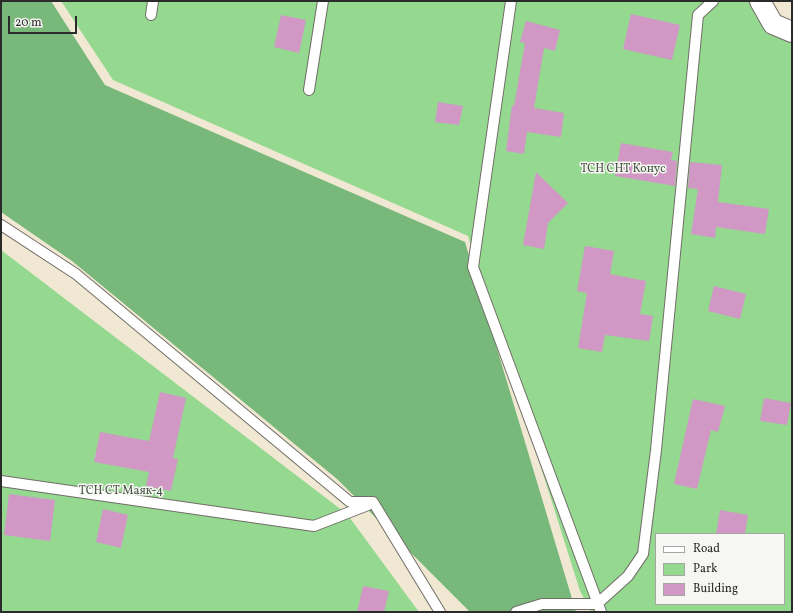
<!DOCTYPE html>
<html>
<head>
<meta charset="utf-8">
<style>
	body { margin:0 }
	#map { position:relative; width:793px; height:613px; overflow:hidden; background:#f1e8d4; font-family:Vollkorn,serif }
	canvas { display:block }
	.frame { position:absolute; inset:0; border:2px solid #2b2b2b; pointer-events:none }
	.legend { position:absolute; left:655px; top:533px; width:130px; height:72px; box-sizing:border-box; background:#f6f6f2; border:1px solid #a5a5a2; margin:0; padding:5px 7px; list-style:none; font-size:12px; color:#2b2b2b }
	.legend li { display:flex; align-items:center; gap:8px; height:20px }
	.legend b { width:20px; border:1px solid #a5a5a2 }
	.scale { position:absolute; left:8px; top:16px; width:69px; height:18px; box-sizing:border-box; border:2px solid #2b2b2b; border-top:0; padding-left:5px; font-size:12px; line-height:14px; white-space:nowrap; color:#2b2b2b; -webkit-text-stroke:3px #f6f6f2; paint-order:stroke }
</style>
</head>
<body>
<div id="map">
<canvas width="793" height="613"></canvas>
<div class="frame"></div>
<ul class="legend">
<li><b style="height:5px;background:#fff"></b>Road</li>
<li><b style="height:11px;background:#95d991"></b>Park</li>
<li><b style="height:11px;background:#d197c5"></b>Building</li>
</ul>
<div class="scale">20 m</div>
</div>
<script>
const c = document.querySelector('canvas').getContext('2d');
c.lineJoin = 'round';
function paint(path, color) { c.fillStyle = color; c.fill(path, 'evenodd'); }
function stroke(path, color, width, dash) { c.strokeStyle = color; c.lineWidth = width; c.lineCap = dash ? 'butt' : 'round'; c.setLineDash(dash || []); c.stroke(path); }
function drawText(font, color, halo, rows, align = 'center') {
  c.font = font + ' Vollkorn,serif'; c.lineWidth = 3; c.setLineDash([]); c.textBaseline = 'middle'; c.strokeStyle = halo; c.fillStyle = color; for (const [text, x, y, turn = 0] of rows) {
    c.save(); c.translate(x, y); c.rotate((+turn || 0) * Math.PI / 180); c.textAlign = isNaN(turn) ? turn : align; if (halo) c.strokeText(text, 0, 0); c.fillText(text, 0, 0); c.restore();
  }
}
paint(new Path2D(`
	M61,1H753L792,41V612H591L580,591L468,236L113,80ZM656,534H784V604H656Z
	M1,250L347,514L419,612H1Z`), '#95d991');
paint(new Path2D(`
	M1,1H51L105,85L465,242L576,612H470L337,479L72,261L1,212Z`), '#78b97b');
paint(new Path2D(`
	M631,14L680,25L672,60L623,49Z
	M281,15L306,20L299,53L274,47Z
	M526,21L560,30L555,51L544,48L534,108L564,113L561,137L527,132L524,154L506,151L512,105L514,106L525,43L520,42Z
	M438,102L463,106L459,125L435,122Z
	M621,143L673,152L671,160L677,161L675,186L615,176Z
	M690,162L722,165L718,202L769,209L765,234L716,227L715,238L691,234L698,189L688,188Z
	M536,172L568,203L548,223L544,249L523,245Z
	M585,246L614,251L610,274L646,281L640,314L653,316L649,341L605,335L602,352L578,348L587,293L577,291Z
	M714,286L746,294L740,319L708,311Z
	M160,392L186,398L173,458L178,459L171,491L146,486L149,472L94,462L100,432L149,441Z
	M764,398L791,403L787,425L760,421Z
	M693,399L725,406L718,432L711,430L697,489L674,484Z
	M9,494L55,500L50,541L4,535Z
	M103,509L128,515L121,548L96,542Z
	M720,510L748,515L745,534H716Z
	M363,586L389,591L384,612H357Z`), '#d197c5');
const service = new Path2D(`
	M511,1L473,267L601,612
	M151,15L153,1
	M309,90L323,1
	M1,225L76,274L350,502H373L440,612
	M1,481L314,526L368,505
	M516,612L542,604H597L628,576L643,554L656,450L698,15L713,1`);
const minor = new Path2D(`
	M760,1L773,24L792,32`);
stroke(service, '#706d66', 12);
stroke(minor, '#706d66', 22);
stroke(service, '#fff', 10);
stroke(minor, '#fff', 20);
drawText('12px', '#465644', '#f6f6f2', [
	["ТСН СНТ Конус",623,170],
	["ТСН СТ Маяк-4",121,492]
]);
</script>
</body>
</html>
